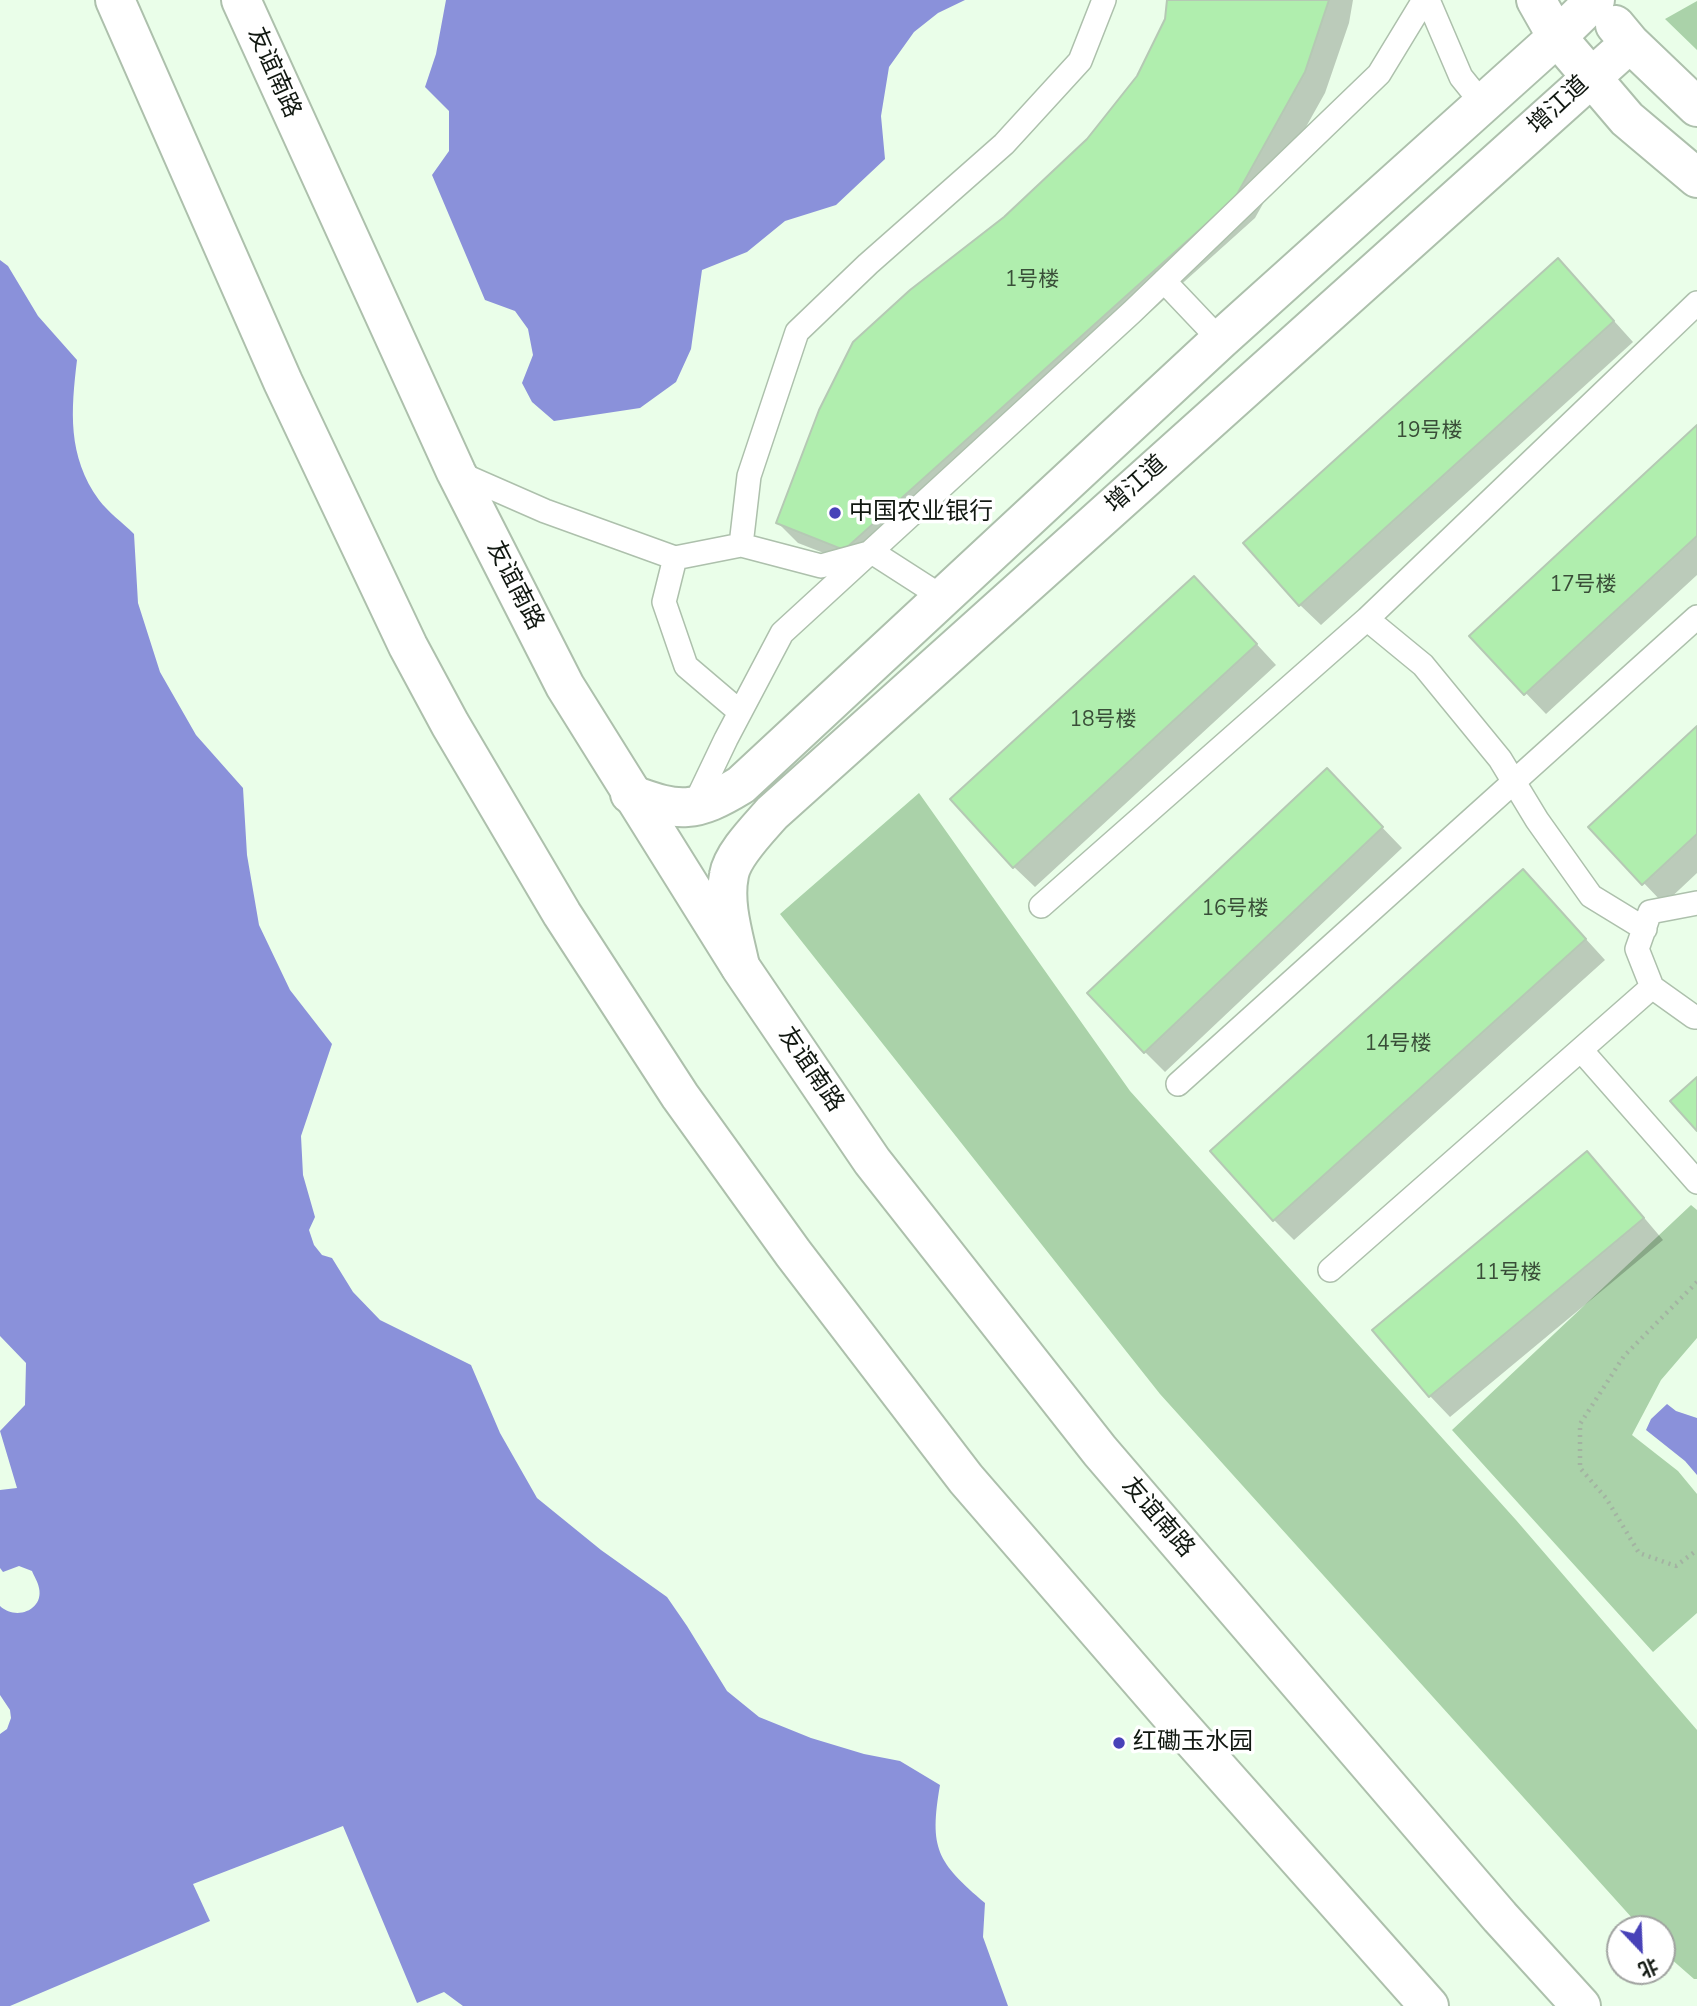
<!DOCTYPE html>
<html>
<head>
<meta charset="utf-8">
<style>
	body { margin:0 }
	#map { position:relative; width:1697px; height:2006px; overflow:hidden; background:#eafee9; font-family:"Nunito Sans","Noto Sans SC",sans-serif }
	canvas { display:block }
	.north { position:absolute; left:1606px; top:1915px; width:70px; height:70px; box-sizing:border-box; background:#fff; border:2px solid #a0a3a0; border-radius:50%; rotate:157deg; font-size:19px; font-weight:700; line-height:28px; text-align:center; color:#111811 }
	.north::after { content:''; display:block; margin:auto; width:24px; height:32px; background:#4842b8; clip-path:polygon(50% 0,100% 100%,50% 72%,0 100%) }
</style>
</head>
<body>
<div id="map">
<canvas width="1697" height="2006"></canvas>
<div class="north">北</div>
</div>
<script>
const c = document.querySelector('canvas').getContext('2d');
c.lineJoin = 'round';
function paint(path, color) { c.fillStyle = color; c.fill(path, 'evenodd'); }
function stroke(path, color, width, dash) { c.strokeStyle = color; c.lineWidth = width; c.lineCap = dash ? 'butt' : 'round'; c.setLineDash(dash || []); c.stroke(path); }
function drawText(font, color, halo, rows, align = 'center') {
  c.font = font + ' "Nunito Sans","Noto Sans SC",sans-serif'; c.lineWidth = 7; c.setLineDash([]); c.textBaseline = 'middle'; c.strokeStyle = halo; c.fillStyle = color; for (const [text, x, y, turn = 0] of rows) {
    c.save(); c.translate(x, y); c.rotate((+turn || 0) * Math.PI / 180); c.textAlign = isNaN(turn) ? turn : align; if (halo) c.strokeText(text, 0, 0); c.fillText(text, 0, 0); c.restore();
  }
}
paint(new Path2D(`
	M1697,1V50L1665,19Z
	M919,793L1130,1091L1516,1520L1697,1730V1979H1694L1662,1951V1929H1642L1160,1394L780,914Z
	M1691,1205L1697,1210V1338L1661,1380L1632,1435L1678,1471L1697,1494V1613L1653,1652L1452,1430Z`), '#aad2a9');
paint(new Path2D(`
	M446,0H965L938,13L914,32L889,67L881,116L885,159L836,205L785,221L747,252L702,270L691,349L676,382L640,408L554,421L532,402L522,383L533,355L528,329L515,311L485,300L432,175L449,151V111L425,87L436,54Z
	M0,260L8,266L38,316L77,360C71,410 67,456 99,500C108,512 123,523 134,534L138,603L160,672L196,735L243,788L247,855L259,925L290,990L332,1044L301,1136L303,1175L315,1217L309,1230L314,1245L322,1255L332,1258L353,1292L380,1320L471,1365L500,1433L537,1498L601,1550L667,1597L687,1626L727,1691L759,1717L811,1738L864,1754L900,1761L940,1785C929,1849 937,1862 985,1903L983,1937L1008,2006H463L444,1992L417,2003L343,1826L193,1884L210,1921L10,2006H0V1734L7,1729L11,1718L10,1710L0,1695V1606C16,1621 44,1610 39,1588C38,1582 34,1576 32,1571L19,1566L3,1572L0,1568V1490L17,1488L0,1431L25,1405L26,1363L0,1336Z
	M1667,1404L1676,1411L1697,1418V1475L1685,1461L1646,1430L1651,1419Z`), '#8a91da');
paint(new Path2D(`
	M1168,0H1353L1349,23L1325,93L1255,218L865,569L798,543L778,523L1005,218L1088,140L1138,77L1166,19Z
	M1578,281L1633,342L1321,625L1300,605Z
	M1697,427V575L1546,714L1471,636Z
	M1214,598L1276,665L1035,887L1014,867Z
	M1697,728V873L1664,904L1590,827Z
	M1347,791L1402,848L1165,1072L1145,1052Z
	M1543,892L1605,960L1294,1240L1274,1220Z
	M1587,1154L1607,1174L1663,1240L1450,1417L1430,1396Z`), '#0003');
const building = new Path2D(`
	M1167,0H1329L1305,72L1235,198L844,550L776,523L819,410L853,342L910,290L1004,217L1087,139L1137,76L1165,19Z
	M1558,258L1614,321L1299,606L1243,543Z
	M1697,425V536L1524,695L1469,636Z
	M1194,576L1257,644L1013,868L950,799Z
	M1697,726V834L1642,885L1588,827Z
	M1327,768L1383,827L1144,1053L1087,993Z
	M1523,869L1586,939L1273,1221L1210,1151Z
	M1697,1077V1131L1670,1101Z
	M1587,1151L1644,1218L1429,1397L1372,1330Z`);
paint(building, '#b0eeae');
stroke(building, '#b5c9b4', 2);
const service = new Path2D(`
	M1428,0L1461,77L1482,103
	M1164,281L1220,340
	M456,472L545,511L675,558L741,545L821,566L872,552L942,597
	M741,545L749,476L797,332L868,264L1004,144L1080,61L1104,0
	M675,558L664,602L686,666L740,712
	M1367,619L1423,665L1500,759L1537,820L1591,896L1645,929
	M693,808L726,739L782,633L1132,312L1379,74L1424,0
	M1697,903L1650,912L1637,949L1652,987L1694,1017H1697
	M1041,906L1367,619L1697,303
	M1581,1050L1697,1182
	M1178,1084L1697,617
	M1330,1270L1652,987`);
const tertiary = new Path2D(`
	M1536,0L1557,37L1627,119L1697,178
	M1615,25L1630,43L1697,107
	M630,794C680,813 695,813 741,785L1220,340L1557,37L1595,0
	M740,966C734,937 723,904 729,875C732,855 759,828 772,813L1630,43`);
const primary = new Path2D(`
	M115,0L283,382L408,646L450,724L562,914L680,1096L793,1253L966,1479L1167,1711L1429,2006
	M241,0L456,472L565,686L741,968L872,1161L1100,1451L1500,1917L1581,2006`);
stroke(service, '#adc0ac', 26);
stroke(tertiary, '#adc0ac', 42);
stroke(primary, '#adc0ac', 42);
stroke(new Path2D(`
	M1697,1282L1624,1356L1580,1424V1468L1606,1498L1639,1553L1676,1566L1697,1550`), '#a3b3a2', 4.5, [2, 5]);
stroke(service, '#fff', 23);
stroke(tertiary, '#fff', 38);
stroke(primary, '#fff', 38);
for (const [x, y, r, color] of [
	[835,513,7,"#4842b8"],
	[1119,1743,7,"#4842b8"]
]) { const dot = new Path2D(); dot.arc(x, y, r, 0, 2 * Math.PI); c.fillStyle = color; c.fill(dot); stroke(dot, '#fff', 2.5); }
drawText('21px', '#394e38', null, [
	["1号楼",1032,281],
	["19号楼",1429,432],
	["17号楼",1583,586],
	["18号楼",1103,721],
	["16号楼",1235,910],
	["14号楼",1398,1045],
	["11号楼",1508,1274]
]);
drawText('24px', '#111811', '#fff', [
	["友谊南路",273,73,66],
	["增江道",1559,106,-43],
	["增江道",1137,485,-42],
	["友谊南路",514,586,63],
	["友谊南路",810,1070,56],
	["友谊南路",1157,1518,49]
]);
drawText('24px', '#111811', '#fff', [
	["中国农业银行",849,513],
	["红磡玉水园",1133,1743]
], 'left');
</script>
</body>
</html>
